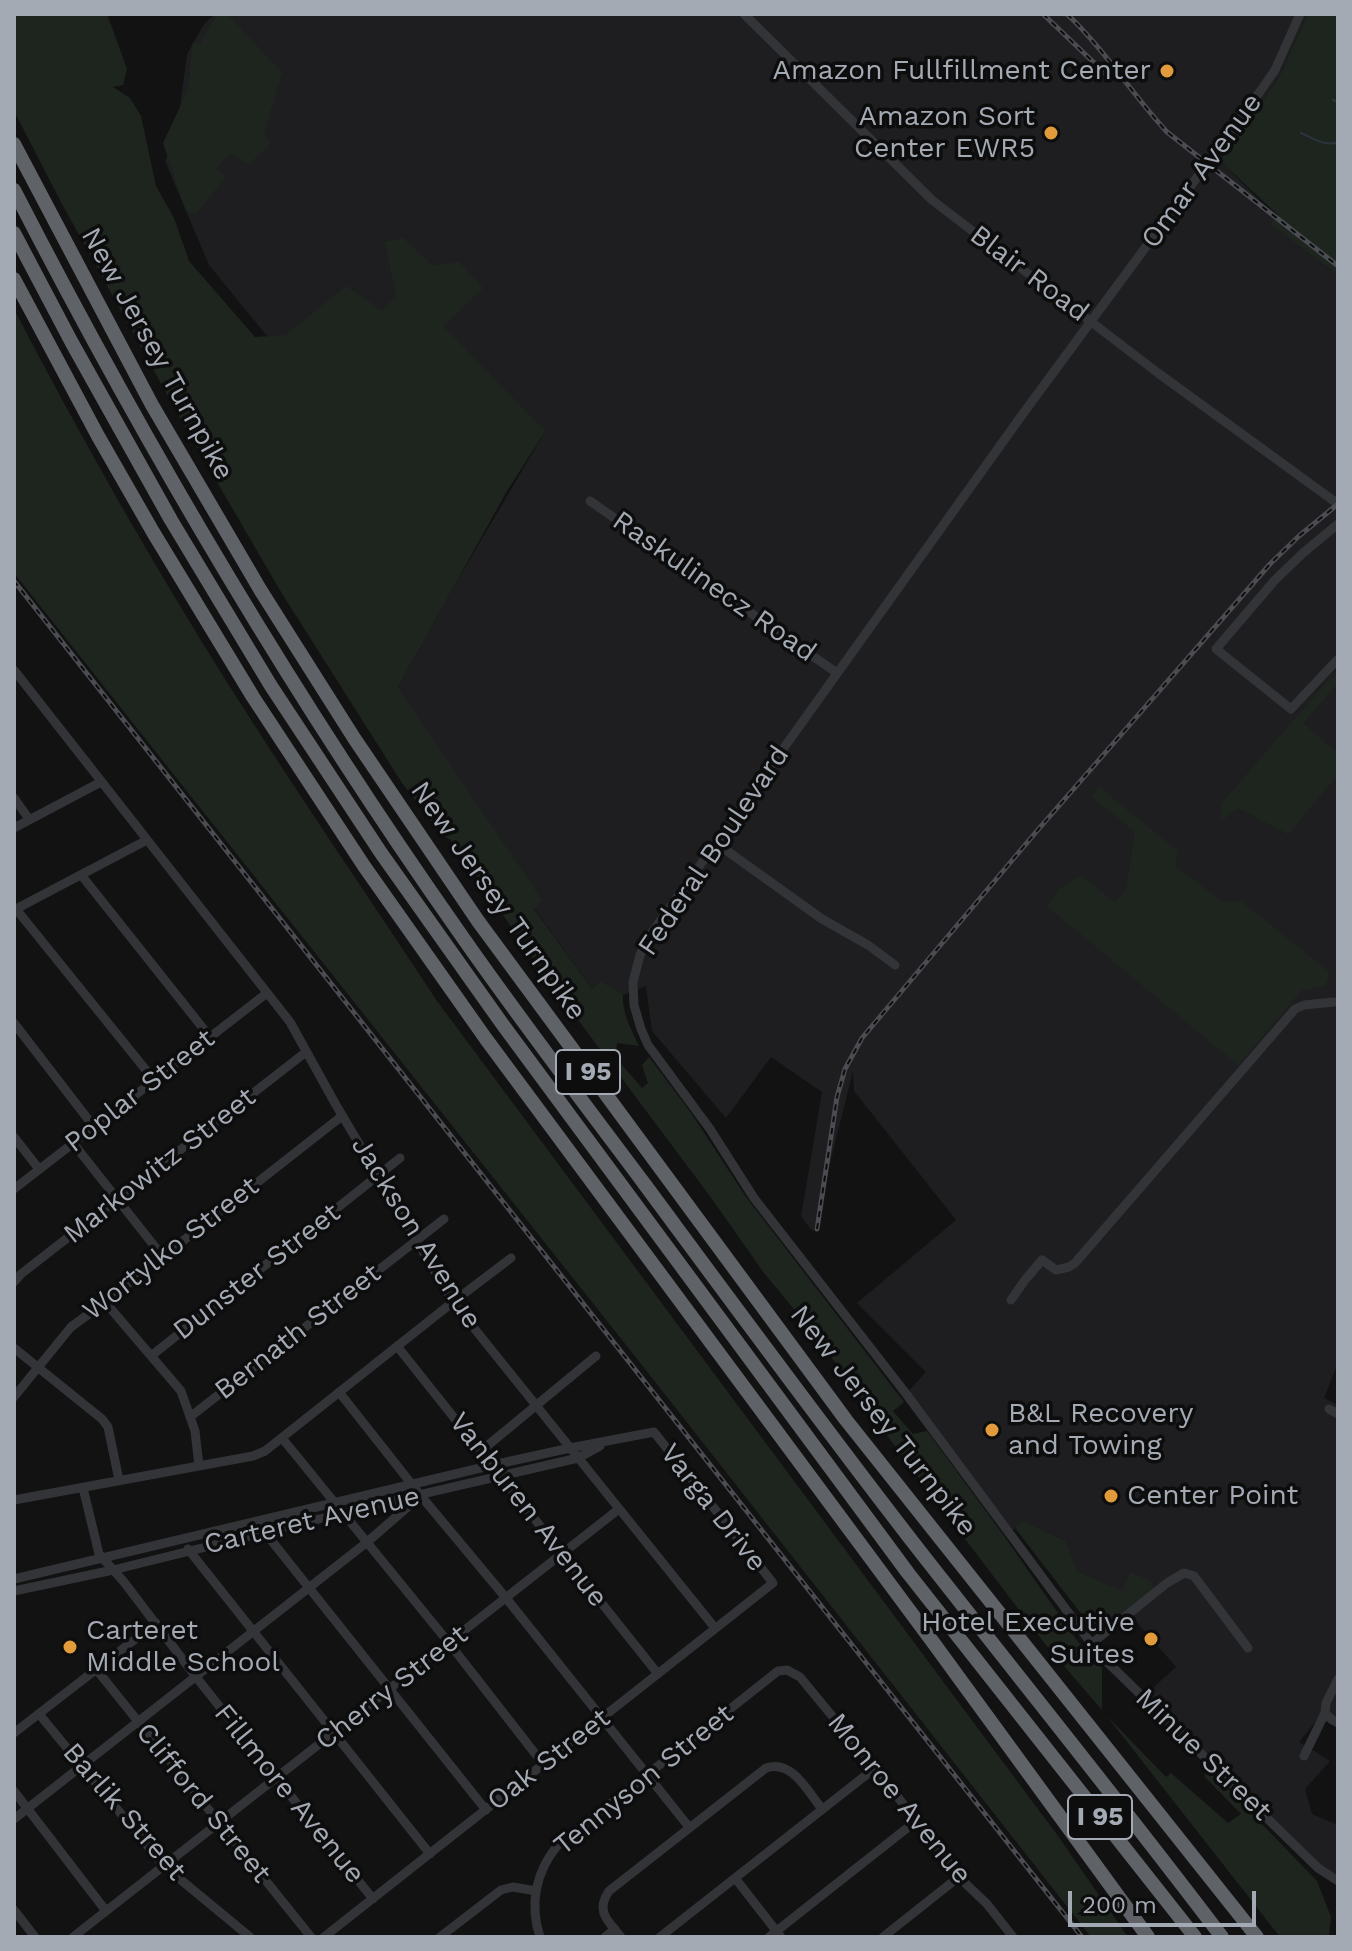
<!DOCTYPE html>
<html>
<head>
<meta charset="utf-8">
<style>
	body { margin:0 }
	#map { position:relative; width:1352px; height:1951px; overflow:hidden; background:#121213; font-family:"Work Sans",sans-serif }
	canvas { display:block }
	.frame { position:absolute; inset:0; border:16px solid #a4aab3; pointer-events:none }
	.scale { position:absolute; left:1068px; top:1891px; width:188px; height:36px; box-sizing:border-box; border:4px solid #a4aab3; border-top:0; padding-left:10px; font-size:24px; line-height:28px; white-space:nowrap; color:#a4aab3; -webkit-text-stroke:6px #0d0d0e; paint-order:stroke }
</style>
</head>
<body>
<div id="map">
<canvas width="1352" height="1951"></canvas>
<div class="frame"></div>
<div class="scale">200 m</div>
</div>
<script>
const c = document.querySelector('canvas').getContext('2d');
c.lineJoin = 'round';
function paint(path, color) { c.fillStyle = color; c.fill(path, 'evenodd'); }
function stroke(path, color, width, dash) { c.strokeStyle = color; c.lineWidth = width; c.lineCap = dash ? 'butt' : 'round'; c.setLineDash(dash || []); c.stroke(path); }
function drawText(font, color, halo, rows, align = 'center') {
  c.font = font + ' "Work Sans",sans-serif'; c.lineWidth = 7; c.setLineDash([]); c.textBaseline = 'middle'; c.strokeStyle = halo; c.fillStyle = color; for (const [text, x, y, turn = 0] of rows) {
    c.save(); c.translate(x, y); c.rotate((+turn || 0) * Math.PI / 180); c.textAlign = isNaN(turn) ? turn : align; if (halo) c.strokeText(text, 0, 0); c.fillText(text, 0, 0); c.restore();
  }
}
paint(new Path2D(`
	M215,14H1308L1278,79L1220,161L1325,265L1338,275V1363L1324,1398L1338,1405V1712L1333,1721L1321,1715L1299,1742L1330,1761L1305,1789L1312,1814L1338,1825V1868L1334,1883L1144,1696L1176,1667L1128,1612L1122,1592L1077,1571L1066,1541L1024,1521L1009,1533L904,1396L926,1372L857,1303L956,1220L854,1091L853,1071L813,1232L801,1216L822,1092L771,1057L726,1118L652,1031L646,986L623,995L601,981L592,989L534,908L541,900L398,687L453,588L546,430L454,565L209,265L165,161L177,130L187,54L204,24Z`), '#1e1e20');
paint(new Path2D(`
	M14,14H107L127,69L123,85L113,87L130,98L141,116L156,186L174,218L189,261L255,337L286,335L346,286L382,311L396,296L385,242L403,238L433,266L459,262L483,288L443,326L536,422L546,430L507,491L398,687L542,900L534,909L592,989L601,981L623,995C622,1013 631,1029 639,1046L617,1043L615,1057L642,1088L648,1083L642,1065L649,1057L691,1113L746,1197L904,1402L893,1411L913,1434L927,1431L1002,1533L1078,1642L1102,1668V1710L1045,1644L902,1456L817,1337L764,1273L712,1199L549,981L451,840L442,835L402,783L281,592L185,427L62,204L14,111Z
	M217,14H227L282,73L264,134L271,143L249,164L230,153L216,168L226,177L196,213L186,211L163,143L188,90L193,42L200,44Z
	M1308,14H1338V275L1271,224L1278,215L1220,161L1278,79Z
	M14,309C81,438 153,565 230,687C297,793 368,896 437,1001L1058,1836L1128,1937H1091L649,1374L14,573Z
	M1338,673V683L1303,723L1338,754V774L1288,834L1238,808L1221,821L1222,803L1327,682Z
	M1099,787L1178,851L1175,866L1222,901H1241L1329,972L1326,985L1301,991L1238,1065L1047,906L1060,888L1081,876L1115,902L1126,890L1135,832L1091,796Z
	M1024,1521L1066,1541L1077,1571L1122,1591L1131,1572L1150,1581L1157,1592L1096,1633L1015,1528Z
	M1106,1715L1166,1777L1171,1773L1228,1823L1241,1814L1205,1777L1203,1763L1317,1881L1331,1917L1329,1937H1280Z`), '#1e251f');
stroke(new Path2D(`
	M1333,100L1338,102
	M1301,133C1313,138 1325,147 1338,142`), '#2c353b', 2);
stroke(new Path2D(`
	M744,14L932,200L1158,373L1338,504
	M1300,14L1275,70L1259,93L1022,415L650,935L640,955L633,982L634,1005L641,1029L648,1045L710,1129L754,1198L904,1391L1099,1654L1318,1868L1338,1881
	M590,501L837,673
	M1338,524L1303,553L1275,580L1216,649L1291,709L1338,659
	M14,670L290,1022L336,1105L453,1302L715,1628
	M14,798L29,819
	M14,828L101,782
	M716,843L822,919L868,945L895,965
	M82,876L210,1037
	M16,909L154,1080
	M14,910L147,840
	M14,1023L94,1127
	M14,1137L39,1169
	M73,1143L163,1257
	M14,1189L267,993
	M14,1282L21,1274L306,1052
	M1011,1300L1025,1280L1042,1260L1056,1270L1069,1267L1075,1263L1295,1009L1304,1005L1334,1002
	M105,1302L181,1391L195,1431L199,1466
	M397,1346L658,1674
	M14,1348L102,1419L108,1427L119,1480
	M151,1356L400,1158
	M339,1392L421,1496L506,1598L689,1827
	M14,1397L71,1327L105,1302L342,1116
	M1329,1409L1338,1414
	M190,1417L444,1219
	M282,1438L449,1643L544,1765
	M481,1451L596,1356
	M83,1488L99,1554L124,1582L196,1677L373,1899
	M14,1500L253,1456L265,1451L453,1302L511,1258
	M263,1530L486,1810
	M188,1549L430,1854
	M14,1579L493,1465L570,1448L654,1432L773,1583L324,1937
	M14,1591L113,1570L388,1502L578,1458L600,1446
	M1091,1644L1167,1583L1184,1573L1194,1576L1248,1648
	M96,1669L311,1937
	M1325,1713L1331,1719L1338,1723
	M39,1714L164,1866L250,1937
	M14,1733L156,1623
	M1304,1756L1325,1713L1326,1703L1338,1679
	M14,1791L106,1911
	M14,1819L366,1543L418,1498
	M735,1878L781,1937
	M14,1910L35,1937
	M73,1937L619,1509
	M440,1937L501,1890L513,1887L536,1891
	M540,1937C529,1904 536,1872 557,1846L778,1671L787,1670L800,1677L875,1768L965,1883L987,1904L1013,1937
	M605,1937L615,1929
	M621,1937C608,1921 595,1911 609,1891L766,1768C792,1759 808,1792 822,1809
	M660,1937L875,1768
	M769,1937L916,1821
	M883,1937L960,1876`), '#333438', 9);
stroke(new Path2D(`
	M14,144L152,405L261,591L354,738L478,921L846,1420L1257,1937
	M14,190C146,447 293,696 459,932C518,1017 581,1099 643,1182C734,1305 825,1429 919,1550C1020,1679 1123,1806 1222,1937
	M14,233L72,343L171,520L271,686L381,853L503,1025L908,1573L1195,1937
	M14,279L98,436L153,532L253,697L364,866L486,1039L935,1645L1148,1937`), '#5f6368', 14);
const rail = new Path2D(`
	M1043,14L1109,77
	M1067,14C1104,49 1132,94 1167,132L1338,266
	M14,581L1082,1937
	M817,1229L837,1097L845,1069L862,1038L1036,832L1270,564L1299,536L1338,504`);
stroke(rail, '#4a4c51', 5);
stroke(rail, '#0d0d0e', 2, [6]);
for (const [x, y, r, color] of [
	[1167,71,8,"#e29b3b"],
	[1051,133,8,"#e29b3b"],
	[992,1430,8,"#e29b3b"],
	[1111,1496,8,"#e29b3b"],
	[1151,1639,8,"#e29b3b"],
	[70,1647,8,"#e29b3b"]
]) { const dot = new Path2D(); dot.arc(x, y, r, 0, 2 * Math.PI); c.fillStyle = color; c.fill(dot); stroke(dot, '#0d0d0e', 3); }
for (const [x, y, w] of [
	[588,1072,64],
	[1100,1817,64]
]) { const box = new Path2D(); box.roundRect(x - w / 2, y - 22, w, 44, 6); c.fillStyle = '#0d0d0e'; c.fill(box); stroke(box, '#a4aab3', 2); }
drawText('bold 26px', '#a4aab3', null, [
	["I 95",588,1072],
	["I 95",1100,1817]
]);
drawText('28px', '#a4aab3', '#0d0d0e', [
	["Amazon Fullfillment Center",1151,71],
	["Amazon Sort",1035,117],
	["Center EWR5",1035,149],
	["B&L Recovery",1008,1414,"left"],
	["and Towing",1008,1446,"left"],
	["Center Point",1127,1496,"left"],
	["Hotel Executive",1135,1623],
	["Suites",1135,1655],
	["Carteret",86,1631,"left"],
	["Middle School",86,1663,"left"]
], 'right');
drawText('28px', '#a4aab3', '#0d0d0e', [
	["Omar Avenue",1202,171,-54],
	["Blair Road",1029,274,37],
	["New Jersey Turnpike",157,354,61],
	["Raskulinecz Road",714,587,35],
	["Federal Boulevard",714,851,-56],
	["New Jersey Turnpike",498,901,55],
	["Poplar Street",140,1091,-38],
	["Markowitz Street",160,1166,-38],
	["Jackson Avenue",416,1233,58],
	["Wortylko Street",171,1249,-38],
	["Dunster Street",257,1272,-38],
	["Bernath Street",298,1332,-38],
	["New Jersey Turnpike",883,1421,52],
	["Varga Drive",713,1508,52],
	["Vanburen Avenue",528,1510,52],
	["Carteret Avenue",312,1521,-13],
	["Cherry Street",392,1688,-38],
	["Minue Street",1203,1755,44],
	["Oak Street",549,1760,-38],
	["Tennyson Street",644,1780,-39],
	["Fillmore Avenue",289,1794,51],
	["Monroe Avenue",899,1799,51],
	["Clifford Street",203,1803,51],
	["Barlik Street",124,1812,49]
]);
</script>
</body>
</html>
